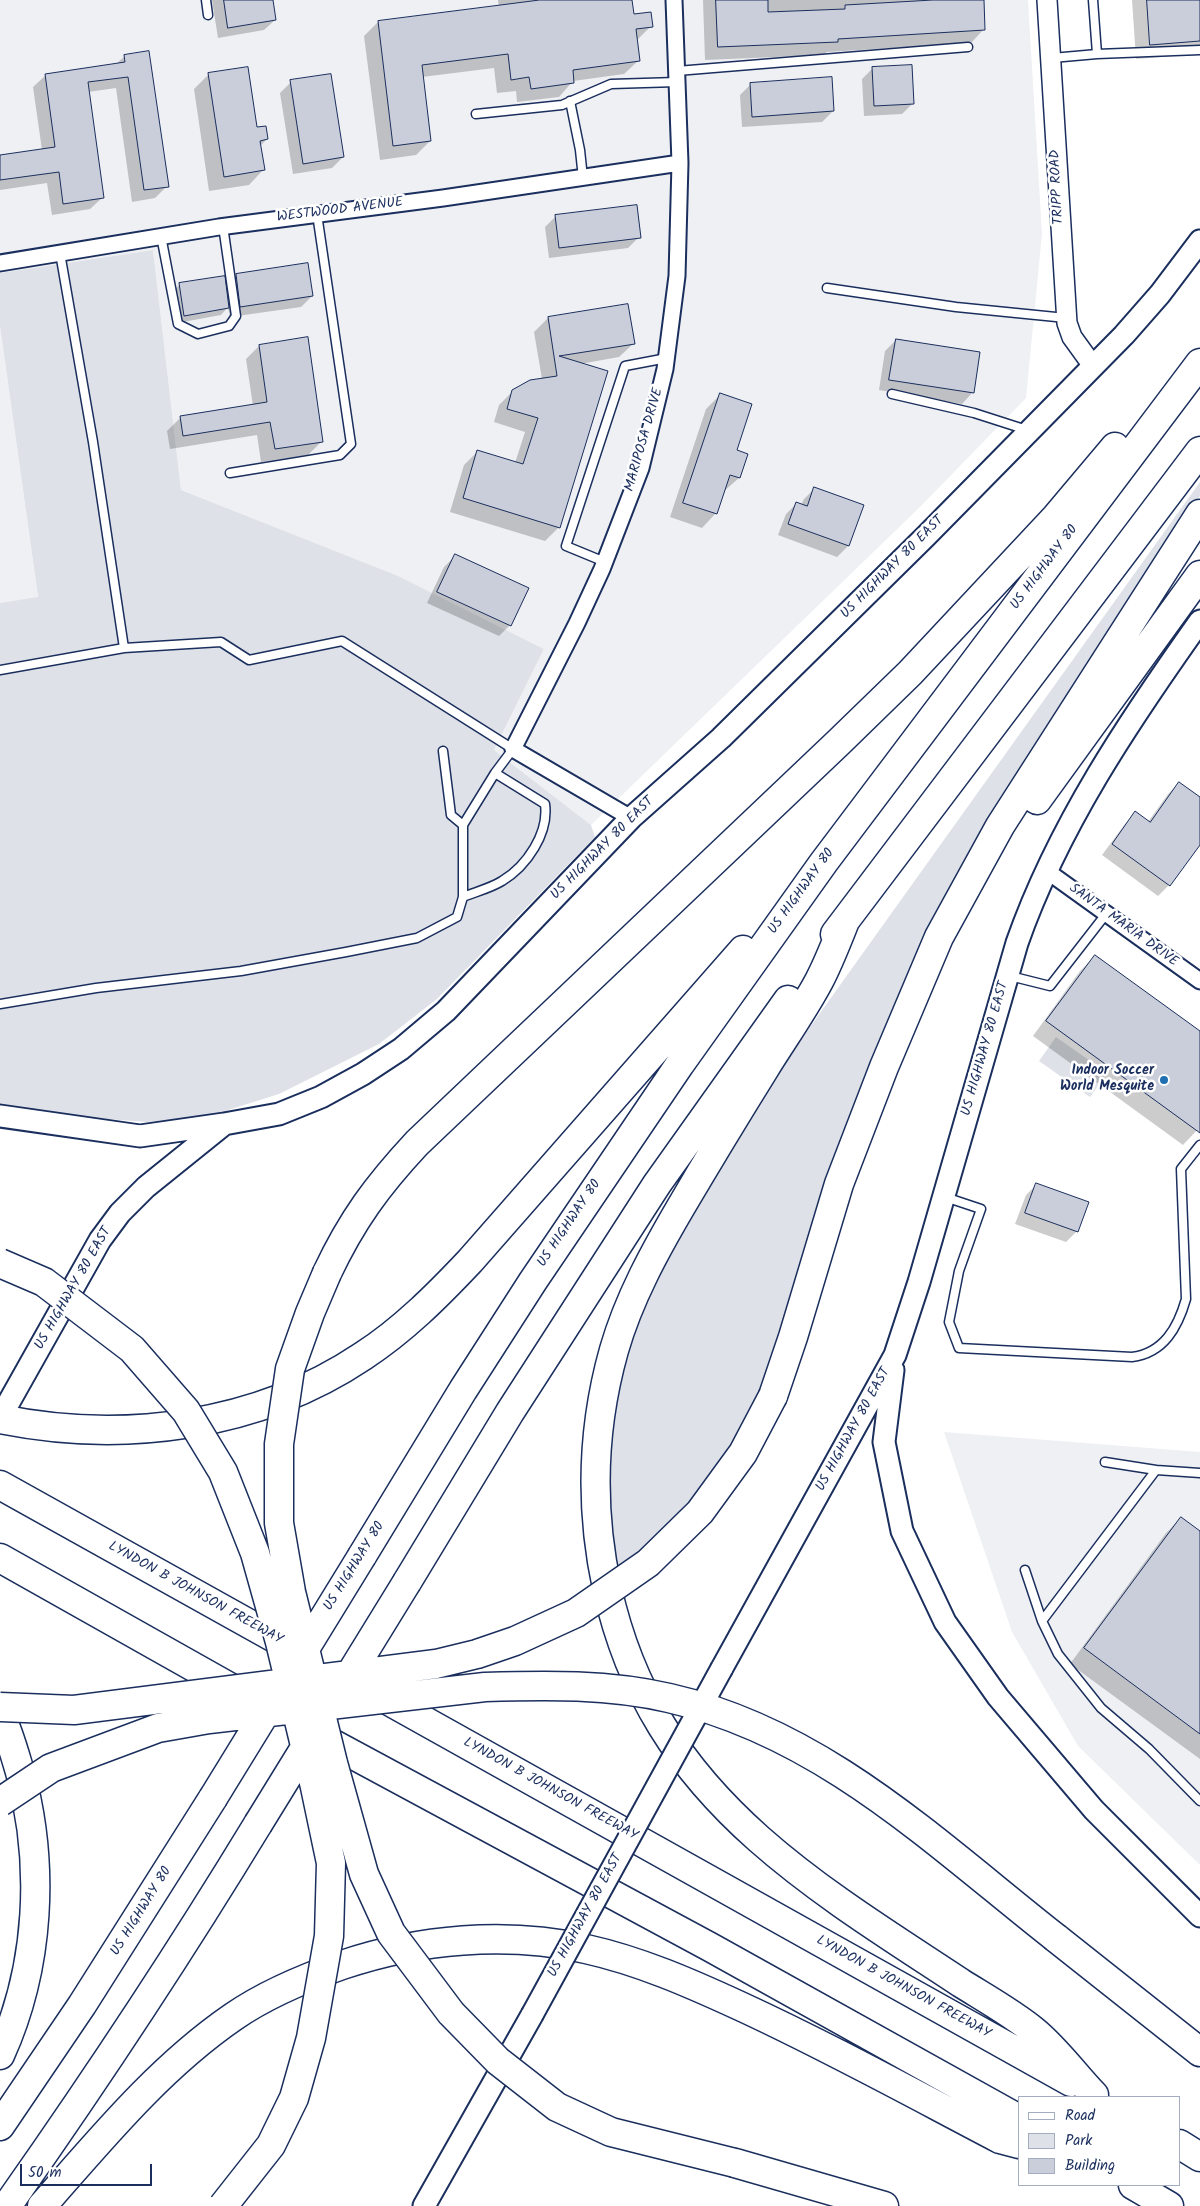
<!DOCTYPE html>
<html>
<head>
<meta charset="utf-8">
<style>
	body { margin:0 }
	#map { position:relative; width:1200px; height:2206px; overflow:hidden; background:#fff; font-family:Kalam,sans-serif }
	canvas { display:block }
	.legend { position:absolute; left:1018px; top:2096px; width:162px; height:90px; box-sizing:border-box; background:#fff; border:1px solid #a4acbf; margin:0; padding:6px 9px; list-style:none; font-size:15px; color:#1b2f5e }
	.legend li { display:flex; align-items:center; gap:10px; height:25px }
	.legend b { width:25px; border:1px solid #a4acbf }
	.scale { position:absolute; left:20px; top:2164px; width:132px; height:22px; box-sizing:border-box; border:2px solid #1b2f5e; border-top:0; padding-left:6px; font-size:15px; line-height:18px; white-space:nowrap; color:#1b2f5e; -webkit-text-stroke:4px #fff; paint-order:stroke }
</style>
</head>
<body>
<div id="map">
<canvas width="1200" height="2206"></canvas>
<ul class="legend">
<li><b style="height:6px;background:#fff"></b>Road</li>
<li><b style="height:14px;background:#dee1e7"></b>Park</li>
<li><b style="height:14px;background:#caceda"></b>Building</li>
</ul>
<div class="scale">50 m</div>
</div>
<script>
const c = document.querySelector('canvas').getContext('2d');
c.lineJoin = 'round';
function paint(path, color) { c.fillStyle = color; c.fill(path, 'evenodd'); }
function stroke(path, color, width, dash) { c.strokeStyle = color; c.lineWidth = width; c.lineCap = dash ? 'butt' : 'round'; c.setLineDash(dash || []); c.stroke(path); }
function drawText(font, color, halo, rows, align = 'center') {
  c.font = font + ' Kalam,sans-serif'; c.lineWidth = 5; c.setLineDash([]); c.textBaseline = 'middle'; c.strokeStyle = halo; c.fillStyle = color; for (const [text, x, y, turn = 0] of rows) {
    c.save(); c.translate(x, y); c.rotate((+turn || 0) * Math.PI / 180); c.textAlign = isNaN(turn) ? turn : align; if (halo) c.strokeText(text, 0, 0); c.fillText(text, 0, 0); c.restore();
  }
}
paint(new Path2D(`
	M0,0H1028L1042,234L1026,398L921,506L591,825L494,750L544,649L397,576L181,490L153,250L0,273Z
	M0,326L38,598L0,603Z
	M944,1432L1200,1452V1865L1078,1746L1012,1632Z`), '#eff0f4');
paint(new Path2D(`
	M153,250L181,490L398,576L544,649L494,750L591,825L595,837L437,999L379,1044L279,1094L209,1116L147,1122L39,1114L0,1106V603L38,597L0,326V273Z
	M1200,482V496L1028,763L927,938L899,994L849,1122L768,1383L745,1428L690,1508L653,1544L616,1572L606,1514L609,1429L623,1360L644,1306L689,1217L795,1048Z
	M1056,1037L1107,1073L1090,1097L1039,1061Z`), '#dee1e7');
paint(new Path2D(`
	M212,0H272L275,20L264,30L218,38Z
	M498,0H631L633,15L651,26L637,40L639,60L624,74L573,81L559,97L517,102L516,91L497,93L494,68L422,77L430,141L416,155L380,160L364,36L378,22L499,7Z
	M703,0H925V2L983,0L984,29L971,43L827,52L823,55L705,60Z
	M1132,0H1200V54L1136,59Z
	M125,56L167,186L155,198L132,202L116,88L88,92L103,197L90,209L52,215L47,183L0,190V156L42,150L33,87L46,75L116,64Z
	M873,68L913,103L902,114L864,116L862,79Z
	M209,74L267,139L260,146L263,170L249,185L209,191L194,89Z
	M291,82L343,157L332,168L293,174L280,93Z
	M751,84L833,111L822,122L742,127L740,95Z
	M556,216L639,237L628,248L549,258L545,227Z
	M236,276L312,296L301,307L230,317L228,307L221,315L177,323L173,292L180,284L225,287Z
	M548,318L633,344L619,357L580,364L559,527L545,541L450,512L464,465L478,451L515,463L525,432L494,422L499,405L513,391L542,379L534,332Z
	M896,340L979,353L972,393L962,404L879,390L885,351Z
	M259,346L322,441L308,455L261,462L257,435L170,449L167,431L181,417L253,406L246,359Z
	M720,395L735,451L747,455L739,478L723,492L716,513L702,528L670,517L706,409Z
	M815,488L862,505L848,546L837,557L778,535L786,514L796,504L801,505L804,499Z
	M455,556L510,625L499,636L427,603L444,567Z
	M1179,783L1200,799V837L1169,885L1158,896L1102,855L1125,824L1136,813L1148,822L1168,794Z
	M1095,956L1200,1033V1127L1183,1145L1033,1036L1080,971Z
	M1037,1184L1077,1231L1066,1242L1015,1224L1026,1195Z
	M1181,1518L1200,1532V1759L1070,1664L1166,1533Z`), '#0003');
const building = new Path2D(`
	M224,0H273L276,20L228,28Z
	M540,0H632L634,14L651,12L653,27L636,29L640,61L573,70L574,83L531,89L529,77L511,80L508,54L422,65L431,141L393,146L378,21Z
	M716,0H768V12L845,9V5L933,0H984L985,30L838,39V42L718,47Z
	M1147,0H1200V41L1150,45Z
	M149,51L169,187L144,190L128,77L88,82L104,198L63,204L59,172L0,180V155L55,147L45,74L125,62L124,55Z
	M912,65L914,104L874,106L872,67Z
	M248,67L257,127L266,126L268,139L260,141L265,170L224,177L208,73Z
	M331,74L344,157L303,164L290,80Z
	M832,77L834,111L752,117L750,83Z
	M637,205L641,238L559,248L555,215Z
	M308,263L313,296L240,307L236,274Z
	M225,276L229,308L184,316L179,283Z
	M628,304L635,344L559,356L608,371L560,528L463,498L477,450L523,464L538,418L507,409L512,390L530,380L557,376L548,317Z
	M308,337L323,442L275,449L270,422L183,436L180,416L267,402L259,345Z
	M896,339L980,352L974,393L889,380Z
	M720,393L752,404L737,450L748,454L740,478L730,475L717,514L683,503Z
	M814,487L864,505L849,546L788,524L796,502L807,506Z
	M455,554L529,588L511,626L437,592Z
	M1179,782L1200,797V845L1170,886L1112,844L1135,811L1150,822Z
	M1095,955L1200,1031V1133L1046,1021Z
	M1036,1183L1089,1202L1078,1232L1025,1213Z
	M1181,1517L1200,1531V1734L1084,1648Z`);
paint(building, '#caceda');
stroke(building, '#1b2f5e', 1);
const service = new Path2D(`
	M206,0L208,15
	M1093,0L1097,54L1200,50
	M1052,58L1097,54
	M677,71L968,47
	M570,101L580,150L583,178
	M476,114L562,105L611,84L677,82
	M161,236L178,324L198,334L229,326L236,316L223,226
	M60,253L93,442L124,648
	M827,288L956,307L1066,318
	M892,394L974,413L1027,430
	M230,473L340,455L351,444L317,214
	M605,562L566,546L625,366L667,358
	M0,670L124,648L221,642L249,660L342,641L513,749L495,773L463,825V897L457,917L417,938L346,952L241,971L96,988L0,1004
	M443,751L451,815L463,825
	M463,897C475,892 491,888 502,881C527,866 549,833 545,804L495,773
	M1010,976L1050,986L1106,914
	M945,1197L981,1209L959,1271L949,1322L959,1348L1132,1357C1164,1353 1178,1327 1186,1299L1181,1169L1200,1145
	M1105,1462L1156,1470
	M1200,1473L1156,1470L1042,1621L1058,1654L1101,1708L1149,1749L1200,1801
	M1025,1570L1042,1621`);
const minor = new Path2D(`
	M0,263L219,227L443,198L680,163
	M631,818L513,749L577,623L602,569L641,468L665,369L677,276L680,163L674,0
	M1047,871L1200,981`);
const tertiary = new Path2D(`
	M1047,0L1067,323L1072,337L1093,366`);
const secondary = new Path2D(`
	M0,1116L140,1136L224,1124L279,1114L321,1097L363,1074L401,1049L446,1011L631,818L721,738L926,536L1124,335L1160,294L1200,241
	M893,1370L884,1442L902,1531L945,1622L998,1697L1094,1810L1200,1916
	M0,1418L100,1240L120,1213L146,1187L223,1125
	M722,1668L895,1355L919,1282L1017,943C1058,826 1129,721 1200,621
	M424,2206L532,2015`);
const motorway = new Path2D(`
	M1037,800L1200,575
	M845,921C837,941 829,962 819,981C803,1011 783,1039 765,1068C737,1113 709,1159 682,1205C655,1251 629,1298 614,1350C592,1428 590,1509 607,1588C630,1692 680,1769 759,1839C820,1893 893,1938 961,1983C985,1998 1012,2013 1034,2031C1056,2049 1074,2074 1094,2095
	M835,934L1200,451
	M327,1273C352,1220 377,1186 417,1143L839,742L910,673L1056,517L1115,447
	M773,1396L793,1337L839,1184L884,1067L939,937L1000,826L1200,514
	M0,1419C123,1444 257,1427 363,1356C403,1330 437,1296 470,1261L743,950
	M0,1485L296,1650
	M362,1556L463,1390L533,1281L680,1064L824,862L1200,363
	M0,1558L247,1697
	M407,1582L510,1412L657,1184L788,1000
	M373,1692L1071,2082
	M0,1714C9,1733 14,1752 20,1772C45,1864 40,1967 0,2055
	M311,1732L710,1947L1019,2119
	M1056,1938L1200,2052
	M0,2126L82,2005L213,1798
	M1179,2144L1200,2157
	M735,2163L884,2206
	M1133,2185L1169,2206
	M7,2206C95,2081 179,1954 258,1824
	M42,2206C101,2139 159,2068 233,2017C266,1994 305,1978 342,1965C419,1939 506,1931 586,1949C640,1961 690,1983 740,2006C829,2047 914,2094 1000,2139L1019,2144`);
stroke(service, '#1b2f5e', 11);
stroke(minor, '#1b2f5e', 19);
stroke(tertiary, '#1b2f5e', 22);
stroke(secondary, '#1b2f5e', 25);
stroke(motorway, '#1b2f5e', 31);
stroke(service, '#fff', 8);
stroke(minor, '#fff', 15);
stroke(tertiary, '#fff', 19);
stroke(secondary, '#fff', 21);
stroke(motorway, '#fff', 28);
const secondaryBridge = new Path2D(`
	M532,2015L722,1668`);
const motorwayBridge = new Path2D(`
	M0,1263L44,1282L132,1349L186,1411L223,1472L255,1553L280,1642L315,1787L331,1863L329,1936L311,2038L294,2098L271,2145L223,2206
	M327,1273L310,1313L290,1369L279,1444V1523L291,1592L333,1763L364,1874L391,1933L451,2013L498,2061L557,2107L611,2132L735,2163
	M300,1657L362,1556
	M343,1686L407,1582
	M0,1707L74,1710L436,1664L477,1654L515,1641L576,1613L648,1563L700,1512L743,1453L773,1396
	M213,1798L272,1702
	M0,1802L51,1768L158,1728L209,1719L485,1687C546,1685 609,1684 669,1698C823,1733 935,1843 1056,1938
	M258,1824L311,1738`);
stroke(secondaryBridge, '#1b2f5e', 25, []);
stroke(motorwayBridge, '#1b2f5e', 31, []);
stroke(secondaryBridge, '#fff', 21);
stroke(motorwayBridge, '#fff', 28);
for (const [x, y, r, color] of [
	[1164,1080,5,"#1f6fb2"]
]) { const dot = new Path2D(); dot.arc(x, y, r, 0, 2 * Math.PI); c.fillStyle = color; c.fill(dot); stroke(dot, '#fff', 2); }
drawText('14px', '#1b2f5e', '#fff', [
	["TRIPP ROAD",1058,187,-93],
	["WESTWOOD AVENUE",340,211,-7],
	["MARIPOSA DRIVE",645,440,-74],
	["US HIGHWAY 80 EAST",893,568,-45],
	["US HIGHWAY 80",1045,568,-53],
	["US HIGHWAY 80 EAST",603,849,-45],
	["US HIGHWAY 80",802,892,-54],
	["SANTA MARIA DRIVE",1123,926,36],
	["US HIGHWAY 80 EAST",986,1049,-74],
	["US HIGHWAY 80",570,1224,-56],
	["US HIGHWAY 80 EAST",74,1289,-60],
	["US HIGHWAY 80 EAST",854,1430,-61],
	["US HIGHWAY 80",355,1567,-58],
	["LYNDON B JOHNSON FREEWAY",195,1594,29],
	["LYNDON B JOHNSON FREEWAY",550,1790,29],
	["US HIGHWAY 80",142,1912,-58],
	["US HIGHWAY 80 EAST",586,1916,-61],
	["LYNDON B JOHNSON FREEWAY",903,1988,29]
]);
drawText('bold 14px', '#1b2f5e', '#fff', [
	["Indoor Soccer",1154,1072],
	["World Mesquite",1154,1088]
], 'right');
</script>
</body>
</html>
